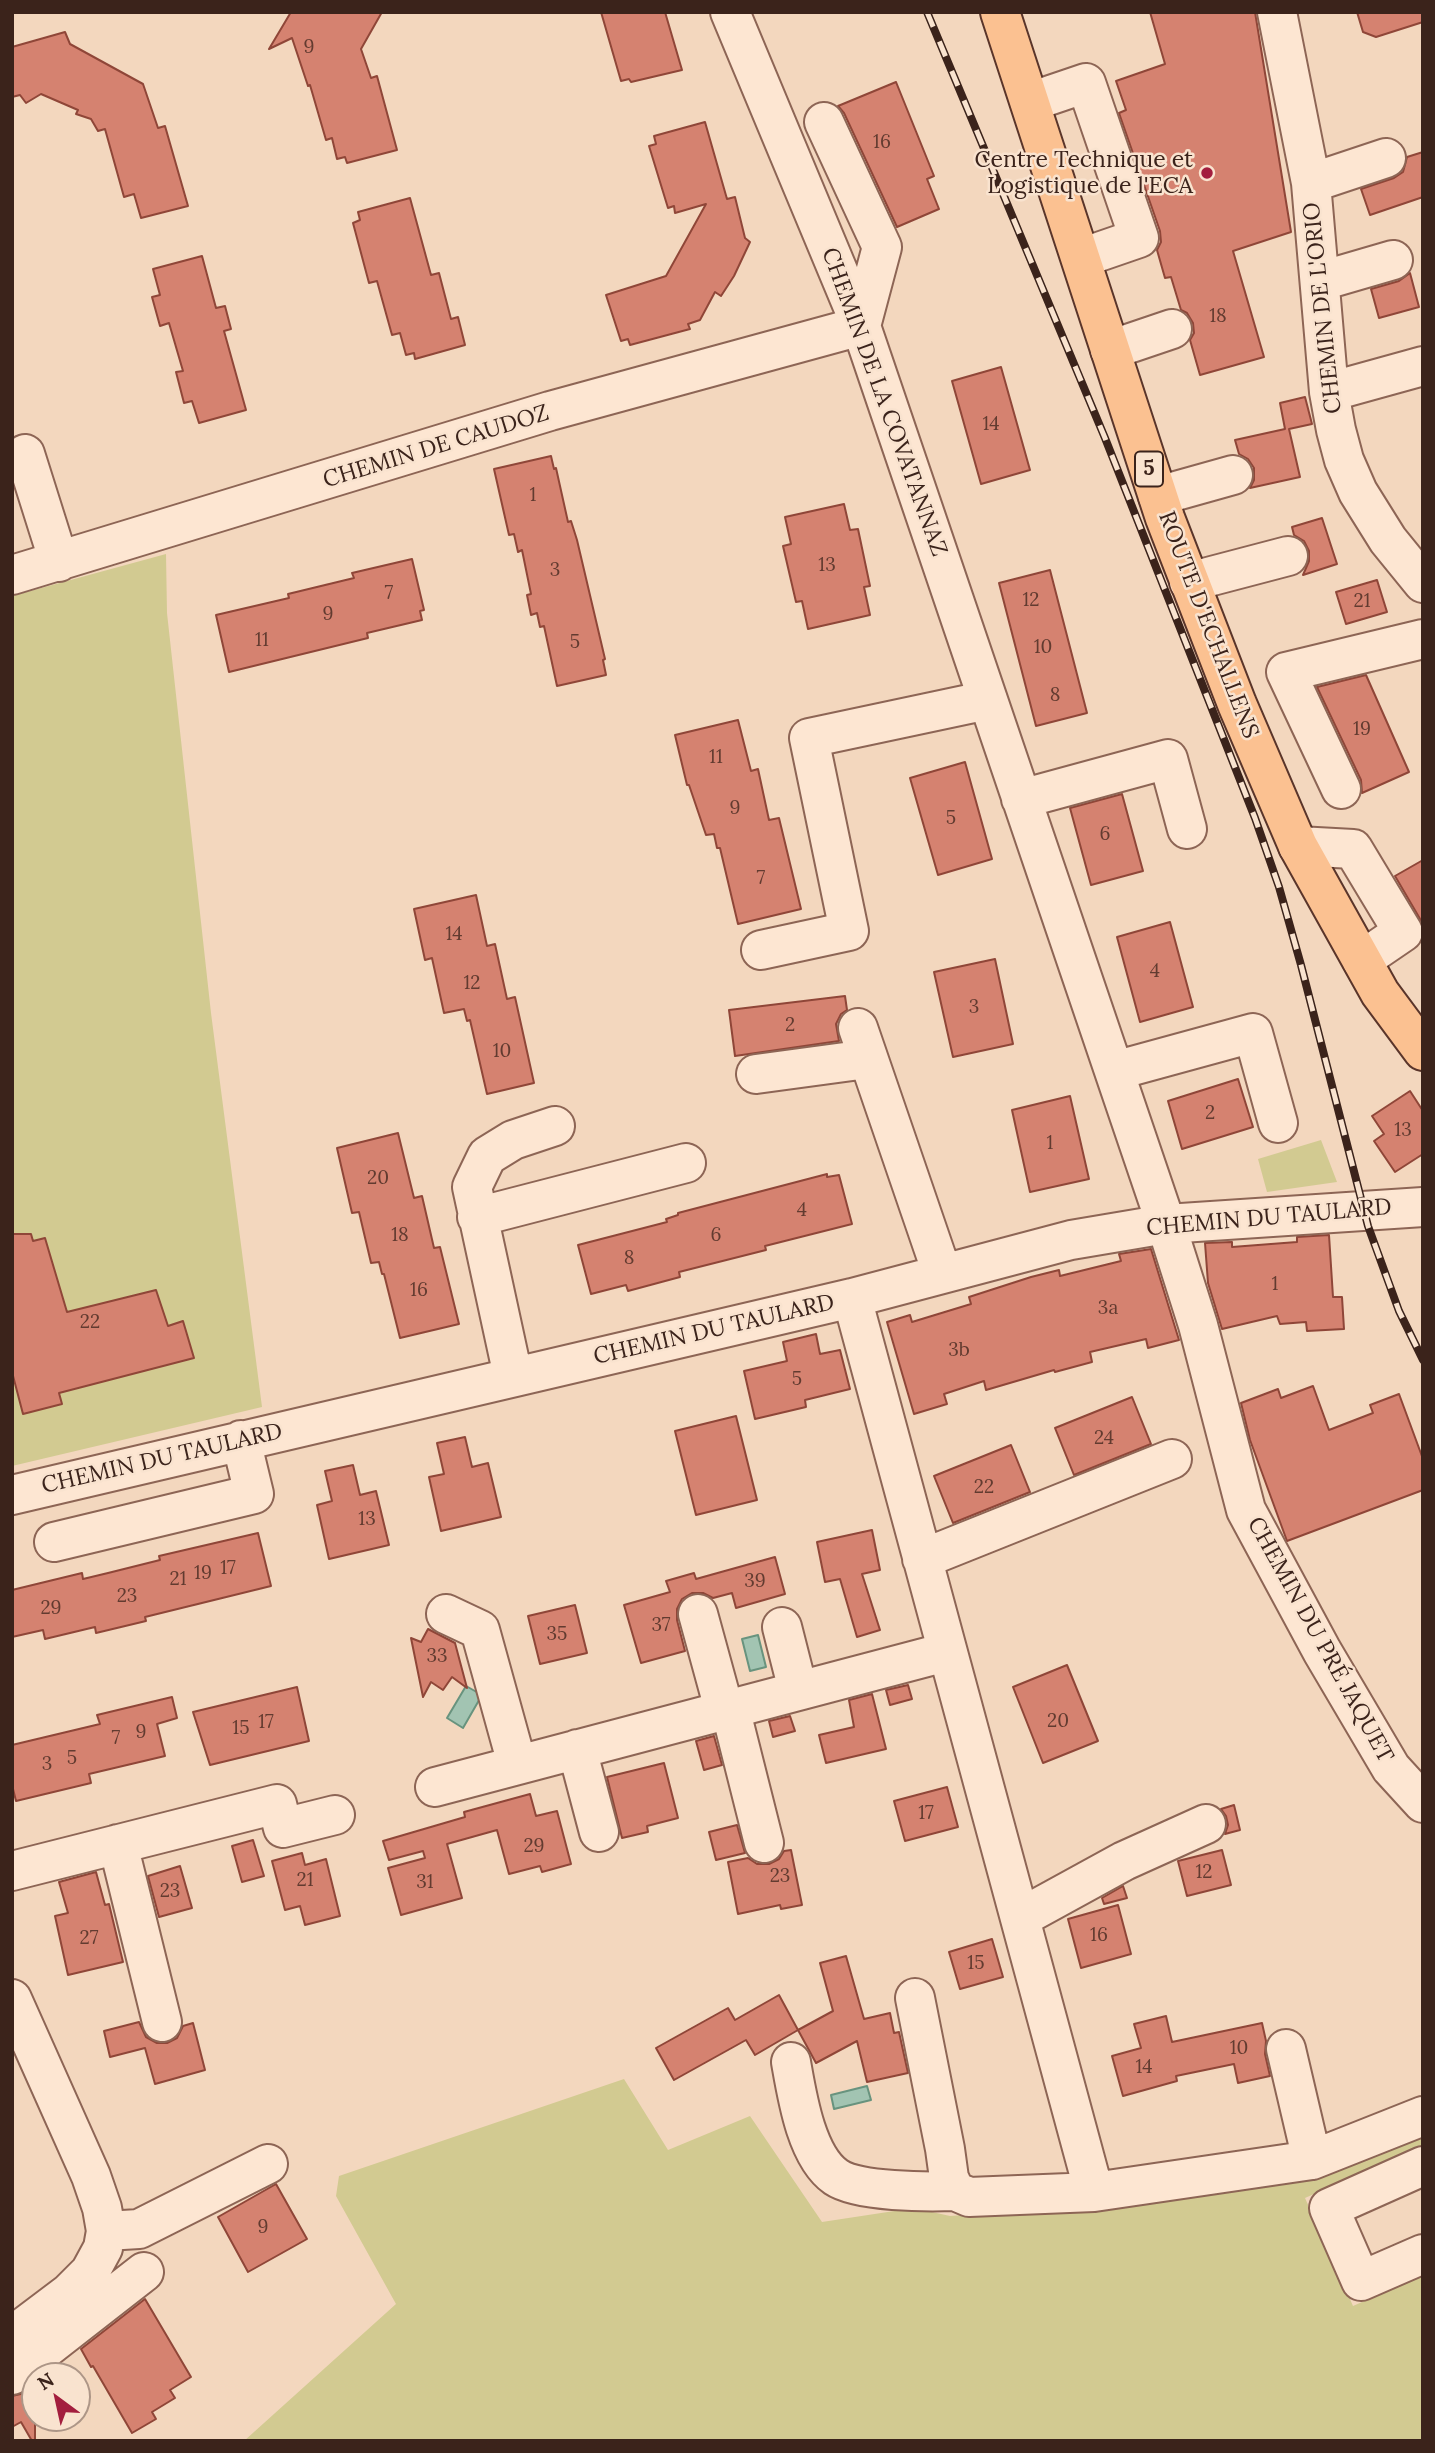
<!DOCTYPE html>
<html>
<head>
<meta charset="utf-8">
<style>
	body { margin:0 }
	#map { position:relative; width:1435px; height:2453px; overflow:hidden; background:#f3d7be; font-family:Lora,serif }
	canvas { display:block }
	.frame { position:absolute; inset:0; border:14px solid #3b231b; pointer-events:none }
	.north { position:absolute; left:21px; top:2362px; width:70px; height:70px; box-sizing:border-box; background:#f9e3cf; border:2px solid #ad9687; border-radius:50%; rotate:327deg; font-size:19px; font-weight:700; line-height:28px; text-align:center; color:#3b231b }
	.north::after { content:''; display:block; margin:auto; width:24px; height:32px; background:#a31e3e; clip-path:polygon(50% 0,100% 100%,50% 72%,0 100%) }
</style>
</head>
<body>
<div id="map">
<canvas width="1435" height="2453"></canvas>
<div class="frame"></div>
<div class="north">N</div>
</div>
<script>
const c = document.querySelector('canvas').getContext('2d');
c.lineJoin = 'round';
function paint(path, color) { c.fillStyle = color; c.fill(path, 'evenodd'); }
function stroke(path, color, width, dash) { c.strokeStyle = color; c.lineWidth = width; c.lineCap = dash ? 'butt' : 'round'; c.setLineDash(dash || []); c.stroke(path); }
function drawText(font, color, halo, rows, align = 'center') {
  c.font = font + ' Lora,serif'; c.lineWidth = 5; c.setLineDash([]); c.textBaseline = 'middle'; c.strokeStyle = halo; c.fillStyle = color; for (const [text, x, y, turn = 0] of rows) {
    c.save(); c.translate(x, y); c.rotate((+turn || 0) * Math.PI / 180); c.textAlign = isNaN(turn) ? turn : align; if (halo) c.strokeText(text, 0, 0); c.fillText(text, 0, 0); c.restore();
  }
}
paint(new Path2D(`
	M166,554L167,613L211,1013L262,1407L12,1466V596Z
	M1321,1140L1337,1182L1267,1192L1258,1159Z
	M624,2079L668,2150L750,2116L822,2222L914,2208L950,2216L1116,2204L1423,2121V2146L1305,2198L1353,2306L1423,2275V2441H244L396,2304L336,2196L339,2176Z`), '#d2ca91');
const water = new Path2D(`
	M758,1635L766,1667L750,1671L742,1639Z
	M466,1686L482,1695L463,1728L447,1718Z
	M867,2086L871,2100L834,2109L831,2095Z`);
paint(water, '#a2c4b2');
stroke(water, '#68937e', 2);
const building = new Path2D(`
	M291,12H382L361,49L371,78L377,76L397,150L347,163L345,157L337,159L332,138L326,140L310,85L308,86L292,38L269,49Z
	M601,12H665L682,70L631,82L629,79L621,81Z
	M1150,12H1255L1291,232L1233,251L1264,357L1200,375L1190,340L1194,333L1193,323L1187,313L1181,310L1171,277L1165,278L1157,250L1161,242L1160,231L1119,113L1126,110L1116,81L1165,64Z
	M1357,12H1423V22L1376,37L1363,32Z
	M65,32L70,44L143,84L158,128L165,126L188,206L141,218L134,194L124,197L105,129L98,131L91,119L76,114L78,110L41,94L26,103L20,95L12,97V47Z
	M896,82L934,176L927,179L939,209L897,227L844,113L838,106Z
	M705,122L727,199L735,197L745,238L750,242L734,276L721,296L715,292L700,320L688,324L690,329L630,345L628,339L621,341L606,295L666,276L706,204L675,213L674,206L668,208L649,146L656,144L654,136Z
	M1423,152V197L1370,215L1361,189L1394,178L1403,172L1407,157Z
	M410,198L431,275L439,273L451,319L458,317L465,345L415,359L414,353L406,355L400,333L392,335L377,281L369,283L353,223L360,220L358,212Z
	M202,256L216,308L225,306L231,329L224,331L246,410L199,423L192,401L184,403L176,372L183,371L169,323L160,326L152,297L160,295L153,269Z
	M1410,273L1419,307L1379,318L1371,289L1399,281Z
	M1001,367L1030,470L981,484L952,381Z
	M1305,397L1312,424L1289,429L1300,477L1250,488L1254,480V468L1248,459L1239,454L1235,440L1285,429L1280,403Z
	M551,456L554,469L556,468L568,522L571,521L577,540L605,659L603,660L606,675L557,686L544,626L540,627L537,613L531,615L527,595L531,594L522,550L518,552L514,534L509,535L494,469Z
	M844,504L850,530L858,529L870,586L864,587L870,615L808,629L802,601L796,602L783,546L791,544L785,517Z
	M1322,518L1337,564L1303,575L1309,561V551L1304,541L1294,535L1292,527Z
	M412,559L424,610L420,611L422,620L367,633L368,638L229,672L216,615L289,598L288,594L354,578L352,573Z
	M1050,570L1087,713L1036,726L999,583Z
	M1377,580L1387,612L1346,624L1336,592Z
	M1366,675L1409,772L1362,793L1361,780L1317,687Z
	M738,720L751,771L758,769L769,820L779,818L801,909L738,924L720,848H717L714,834L706,835L689,785H687L675,735Z
	M965,762L992,859L938,875L910,778Z
	M1122,794L1143,871L1091,885L1070,808Z
	M1423,860V924L1395,876Z
	M476,895L487,946L495,944L507,999L515,997L534,1083L487,1094L470,1020L467,1021L464,1009L444,1013L432,958L425,960L414,909Z
	M1170,922L1193,1007L1140,1022L1117,937Z
	M995,959L1013,1044L953,1057L934,972Z
	M845,996L847,1010L841,1014L836,1024L839,1041L735,1056L729,1010Z
	M1238,1079L1253,1127L1182,1149L1168,1101Z
	M1410,1091L1423,1111V1154L1395,1172L1374,1141L1384,1134L1372,1116Z
	M1070,1096L1089,1179L1030,1192L1012,1110Z
	M398,1133L414,1198L422,1196L434,1248L440,1247L459,1324L400,1338L384,1274H382L379,1262L371,1263L359,1212L352,1213L337,1148Z
	M827,1174V1177L839,1175L852,1224L765,1246L766,1250L679,1272L680,1277L628,1291L626,1285L591,1294L578,1245L667,1222L666,1219L678,1215V1213Z
	M12,1234H31L33,1241L45,1238L67,1312L156,1290L168,1326L183,1321L194,1358L59,1393L62,1404L23,1414L12,1372Z
	M1329,1235L1333,1297H1342L1344,1329L1307,1331L1306,1322L1280,1324L1277,1316L1222,1329L1208,1283L1205,1243L1232,1242V1247L1297,1242V1237Z
	M1151,1249L1179,1340L1148,1348L1146,1339L1090,1352L1092,1362L1055,1372L1054,1370L986,1390L984,1381L944,1394L947,1404L914,1414L887,1322L910,1315L912,1322L971,1304L969,1297L1031,1277L1059,1270L1060,1276L1121,1261L1119,1254Z
	M816,1334L820,1354L840,1350L850,1389L805,1400L806,1407L755,1419L744,1371L787,1361L783,1342Z
	M1313,1386L1329,1430L1373,1413L1370,1405L1399,1394L1423,1459V1490L1287,1541L1250,1440L1241,1403L1278,1389L1281,1398Z
	M1132,1397L1151,1444L1074,1475L1055,1428Z
	M736,1416L757,1500L696,1515L675,1431Z
	M465,1437L472,1467L488,1463L501,1517L441,1531L429,1477L444,1474L437,1443Z
	M1011,1445L1030,1492L953,1523L934,1476Z
	M353,1465L360,1495L376,1491L389,1545L329,1559L317,1505L332,1501L325,1471Z
	M872,1530L880,1570L862,1574L880,1630L857,1637L840,1579L825,1582L817,1542Z
	M258,1533L271,1586L145,1617L146,1621L96,1633L95,1627L45,1639L43,1630L12,1637V1590L82,1573L83,1579L108,1573L160,1560L159,1556Z
	M775,1557L785,1594L736,1608L732,1593L713,1598L703,1593H692L682,1599L677,1609V1620L685,1651L641,1663L624,1605L670,1592L666,1581L694,1573L696,1579Z
	M575,1605L587,1653L540,1664L528,1616Z
	M428,1629L455,1643L467,1688L452,1677L443,1690L431,1682L423,1697L411,1638L421,1642Z
	M1067,1665L1098,1741L1043,1763L1013,1687Z
	M908,1685L912,1699L890,1705L886,1690Z
	M297,1687L309,1741L210,1765L193,1712Z
	M872,1694L886,1749L826,1763L819,1735L854,1727L849,1700Z
	M172,1697L177,1718L157,1724L165,1756L89,1774L91,1783L16,1801L12,1785V1745L100,1724L97,1715Z
	M790,1716L795,1731L773,1737L769,1721Z
	M714,1736L722,1765L704,1770L696,1741Z
	M664,1763L678,1818L647,1826L648,1832L622,1838L607,1777Z
	M947,1787L958,1827L905,1841L894,1801Z
	M530,1794L536,1816L557,1811L571,1864L542,1872L540,1866L509,1874L497,1830L447,1844L462,1898L401,1915L388,1868L425,1858L423,1851L389,1860L383,1841L465,1817L464,1812Z
	M1234,1805L1240,1830L1225,1834L1228,1825L1226,1816L1221,1809Z
	M737,1825L745,1853L716,1860L709,1832Z
	M253,1840L264,1876L242,1882L232,1846Z
	M791,1850L802,1905L781,1909L780,1905L738,1914L728,1862L748,1858L757,1864H769L779,1859L784,1851Z
	M1222,1850L1231,1885L1187,1896L1178,1861Z
	M302,1853L305,1865L326,1859L340,1916L305,1925L300,1906L285,1910L272,1861Z
	M180,1866L192,1908L159,1917L148,1876Z
	M96,1872L105,1905L109,1904L123,1962L68,1975L55,1916L68,1913L59,1882Z
	M1123,1886L1127,1898L1104,1904L1102,1898Z
	M1118,1905L1131,1954L1081,1968L1068,1919Z
	M992,1939L1003,1977L960,1989L949,1952Z
	M846,1956L864,2019L890,2013L894,2033L899,2032L908,2073L867,2082L857,2041L816,2063L798,2030L833,2011L820,1963Z
	M779,1995L798,2030L755,2055L746,2040L674,2080L656,2048L728,2008L735,2020Z
	M1166,2016L1172,2042L1262,2023L1266,2041L1265,2054L1270,2076L1238,2083L1234,2064L1176,2076L1177,2081L1123,2096L1112,2056L1141,2048L1134,2024Z
	M139,2022L146,2037L157,2043H167L177,2038L183,2026L193,2023L205,2070L155,2084L145,2048L110,2057L104,2031Z
	M276,2184L307,2239L248,2272L218,2217Z
	M145,2299L191,2377L170,2390L175,2398L152,2412L156,2419L132,2433L93,2366L91,2367L81,2349Z
	M35,2385V2441H32L21,2422L12,2427V2396L25,2393Z`);
paint(building, '#d58270');
stroke(building, '#8f4638', 2);
const minor = new Path2D(`
	M730,12L861,326L1166,1224L1198,1325L1246,1510L1322,1651L1391,1768L1423,1803
	M1277,12L1311,183L1329,392L1336,430L1344,460L1358,492L1388,540L1423,583
	M1030,102L1086,83L1139,238L1081,258
	M1311,183L1386,158
	M1321,281L1393,260
	M1110,350L1172,329
	M1329,392L1423,366
	M25,454L59,562
	M1158,496L1233,475
	M12,575L550,411L861,326L882,247L824,122
	M1189,582L1288,556
	M1341,789L1286,672L1423,639
	M1021,799L1168,759L1187,829
	M1298,846L1353,849L1403,932L1362,960
	M761,950L849,931L809,738L988,700
	M858,1028L942,1273
	M1114,1071L1253,1033L1278,1123
	M756,1074L867,1059
	M477,1217L686,1163
	M852,1298L1094,2192
	M513,1376L472,1187L487,1156L513,1140L555,1126
	M12,1495L852,1298L1071,1240L1166,1224L1423,1207
	M54,1542L254,1494L241,1440
	M922,1559L1172,1459
	M446,1614L480,1630L517,1764
	M698,1614L724,1709
	M782,1627L798,1690
	M730,1708L764,1843
	M577,1749L599,1832
	M435,1787L946,1652
	M118,1844L162,2022
	M12,1871L277,1804L283,1828L335,1815
	M1020,1918L1124,1861L1206,1824
	M915,1998L945,2149L949,2178L955,2191
	M12,1999L91,2176L102,2208L106,2231L103,2248L90,2272L69,2293L12,2336
	M1286,2049L1312,2160
	M791,2062C797,2096 806,2156 836,2177C858,2192 927,2192 955,2191L969,2197L1094,2192L1312,2160L1423,2116
	M1423,2166L1329,2208L1361,2281L1423,2254
	M106,2231L139,2229L268,2164
	M12,2375L144,2272`);
const major = new Path2D(`
	M1000,12L1165,518L1237,704L1298,846L1380,993L1423,1051`);
stroke(minor, '#8d6555', 42);
stroke(major, '#5a352a', 42);
stroke(minor, '#fde6d2', 38);
stroke(major, '#fbc191', 38);
const rail = new Path2D(`
	M927,12L1105,438L1255,818L1279,887L1301,965L1368,1226L1399,1311L1423,1360`);
stroke(rail, '#3b231b', 8);
stroke(rail, '#f9e3cf', 5, [16]);
for (const [x, y, r, color] of [
	[1207,173,7,"#a31e3e"]
]) { const dot = new Path2D(); dot.arc(x, y, r, 0, 2 * Math.PI); c.fillStyle = color; c.fill(dot); stroke(dot, '#f9e3cf', 2.5); }
drawText('19px', '#623b30', null, [
	["9",309,48],
	["16",882,143],
	["18",1218,317],
	["14",991,425],
	["1",533,496],
	["13",827,566],
	["3",555,571],
	["7",389,594],
	["12",1031,601],
	["21",1362,602],
	["9",328,615],
	["11",262,641],
	["5",575,643],
	["10",1043,648],
	["8",1055,696],
	["19",1362,730],
	["11",716,758],
	["9",735,809],
	["5",951,819],
	["6",1105,835],
	["7",761,879],
	["14",454,935],
	["4",1155,972],
	["12",472,984],
	["3",974,1008],
	["2",790,1026],
	["10",502,1052],
	["2",1210,1114],
	["13",1403,1131],
	["1",1050,1144],
	["20",378,1179],
	["4",802,1211],
	["18",400,1236],
	["6",716,1236],
	["8",629,1259],
	["1",1275,1285],
	["16",419,1291],
	["3a",1108,1309],
	["22",90,1323],
	["3b",959,1351],
	["5",797,1380],
	["24",1104,1439],
	["22",984,1488],
	["13",367,1520],
	["17",228,1569],
	["19",203,1574],
	["21",178,1580],
	["39",755,1582],
	["23",127,1597],
	["29",51,1609],
	["37",661,1626],
	["35",557,1635],
	["33",437,1657],
	["20",1058,1722],
	["17",266,1723],
	["15",241,1729],
	["9",141,1733],
	["7",116,1739],
	["5",72,1759],
	["3",47,1765],
	["17",926,1814],
	["29",534,1847],
	["12",1204,1873],
	["23",780,1877],
	["21",305,1881],
	["31",425,1883],
	["23",170,1892],
	["16",1099,1936],
	["27",89,1939],
	["15",976,1964],
	["10",1239,2049],
	["14",1144,2068],
	["9",263,2228]
]);
for (const [x, y, w] of [
	[1149,469,28]
]) { const box = new Path2D(); box.roundRect(x - w / 2, y - 17.5, w, 35, 5); c.fillStyle = '#f9e3cf'; c.fill(box); stroke(box, '#3b231b', 2); }
drawText('bold 21px', '#3b231b', null, [
	["5",1149,469]
]);
drawText('23px', '#3b231b', '#f9e3cf', [
	["Centre Technique et",1193,160],
	["Logistique de l'ECA",1193,186]
], 'right');
drawText('23px', '#3b231b', '#f9e3cf', [
	["CHEMIN DE L'ORIO",1323,308,-96],
	["CHEMIN DE LA COVATANNAZ",884,402,70],
	["CHEMIN DE CAUDOZ",436,447,-17],
	["ROUTE D'ECHALLENS",1208,625,69],
	["CHEMIN DU TAULARD",1269,1218,-5],
	["CHEMIN DU TAULARD",714,1330,-13],
	["CHEMIN DU TAULARD",162,1459,-13],
	["CHEMIN DU PRÉ JAQUET",1320,1640,61]
]);
</script>
</body>
</html>
